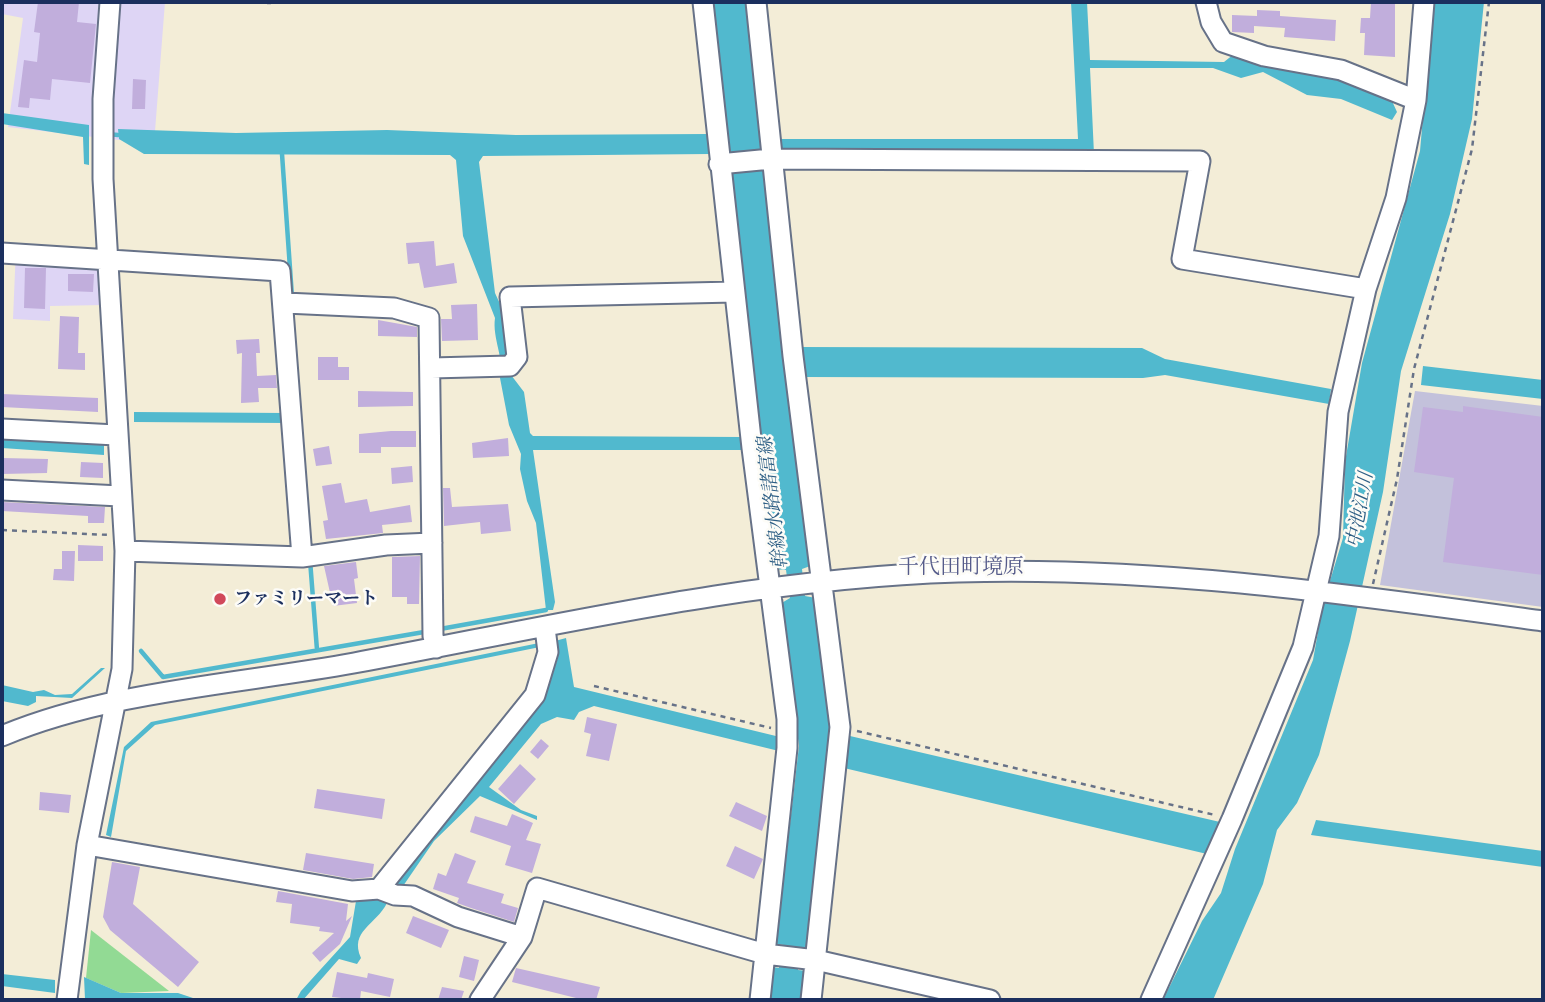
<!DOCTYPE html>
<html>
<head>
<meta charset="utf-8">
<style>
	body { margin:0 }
	#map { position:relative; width:1545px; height:1002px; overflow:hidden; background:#f3edd7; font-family:"Libre Caslon Text",serif }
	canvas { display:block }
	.frame { position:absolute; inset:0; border:4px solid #1b2f5e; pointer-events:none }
</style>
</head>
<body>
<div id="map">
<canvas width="1545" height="1002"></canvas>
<div class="frame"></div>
</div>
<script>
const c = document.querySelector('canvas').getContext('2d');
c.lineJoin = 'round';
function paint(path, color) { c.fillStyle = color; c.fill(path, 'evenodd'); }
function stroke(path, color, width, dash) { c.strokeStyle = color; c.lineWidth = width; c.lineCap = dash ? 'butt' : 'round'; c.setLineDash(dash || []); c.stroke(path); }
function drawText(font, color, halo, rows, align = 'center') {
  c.font = font + ' "Libre Caslon Text","Noto Serif JP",serif'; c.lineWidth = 5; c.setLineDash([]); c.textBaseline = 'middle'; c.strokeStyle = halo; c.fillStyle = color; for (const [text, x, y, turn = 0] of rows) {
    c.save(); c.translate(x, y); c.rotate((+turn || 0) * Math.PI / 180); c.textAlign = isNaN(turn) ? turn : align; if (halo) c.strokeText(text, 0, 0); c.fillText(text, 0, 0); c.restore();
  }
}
paint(new Path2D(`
	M2,2H165L154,144L8,127L23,18L2,14Z
	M16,248L100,253L104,305L50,306V321L13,319Z`), '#ded5f5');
paint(new Path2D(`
	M1415,391L1543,406V607L1380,585Z`), '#c3c1db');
paint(new Path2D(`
	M91,930L169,991L121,993L86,978Z`), '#92da94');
paint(new Path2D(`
	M710,2H747L761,152L813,565L802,569L805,596L816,598L832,729L809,951L784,950V945L776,944L799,746L780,604L790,598L786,570L774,569Z
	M1071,2H1087L1090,60L1224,62L1234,54L1316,71L1392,101L1397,112L1392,120L1341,99L1307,95L1263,72L1241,78L1213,68H1090L1094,154H780V139H1078Z
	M1433,2H1484L1472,119L1450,214L1401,371L1383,492L1350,641L1319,755L1297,803L1277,830L1263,884L1213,1000H1163L1202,921L1221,893L1235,849L1313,660L1323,604L1343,538L1345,462L1362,363L1420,151Z
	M2,113L89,125V165L84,164L83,137L2,124Z
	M118,129L236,133L387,130L516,135L708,134L710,154L483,156L479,162L495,293L506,317L508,371L524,392L530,433L533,436L743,437V450H533L555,602L553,610H546L536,523L527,501L520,469L521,454L509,425L500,378C505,360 492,338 495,318L463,236L456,160L450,155L144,154L119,139Z
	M800,347L1142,348L1165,359L1331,389L1329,404L1165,375L1143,378L804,377Z
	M1423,366L1543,380V399L1421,385Z
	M134,412L286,413V423L134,422Z
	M2,439L104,445V455L2,448Z
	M566,638L574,687L780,737L779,751L594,706L579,712L574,720L557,717L541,724L489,787L521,810L537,816V820L480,796L434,841L401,889L394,883L544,701L558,657L555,641Z
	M539,643L540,647L155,725L126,751L111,837L106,835L124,747L151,722Z
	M101,668H105L72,698L36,696V702L28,706L2,701V685L33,692L44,690L55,695L72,694Z
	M850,736L1220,822L1207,854L844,768Z
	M1316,820L1543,851V867L1311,835Z
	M360,898H384L387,903C376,925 349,931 361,958L357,964L339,959L303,1000H296L301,991L350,937L356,901Z
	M779,963L798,965V970L807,971L803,1000H769L773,967L779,968Z
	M2,974L55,980V993L2,986Z
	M84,977L121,993H178L199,1000L85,999Z`), '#51b9ce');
stroke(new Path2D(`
	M107,134L118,135
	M282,154L292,297
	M310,560L317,650
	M440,629L546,610
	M141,651L163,677L424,632`), '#51b9ce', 4.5);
paint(new Path2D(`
	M38,2H79L77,22L96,24L90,83L52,79L50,100L30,98L29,108L18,107L24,60L37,62L40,33L34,32Z
	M1371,2H1395V57L1364,55L1365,33H1360L1361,18H1370Z
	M1257,10L1280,11V16L1336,20L1335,41L1284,37L1285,28L1254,26V33L1232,32V15L1257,16Z
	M133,79L146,80L145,109H132Z
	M434,241L436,266L454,263L457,283L424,288L419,263L408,264L406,243Z
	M25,268H46L45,309L24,308Z
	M68,274H94L93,292L68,291Z
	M477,304L478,340L442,341L441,319H452L451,305Z
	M60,316L79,317L78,353H85V370L58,369Z
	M378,320L417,327V337L378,336Z
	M259,339L260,353H256L257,376L276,375L277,388H258L259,402L241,403L242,353L237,354L236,340Z
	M318,357H338V367H349V380H318Z
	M358,391L413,392V406L358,407Z
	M2,394L98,398V412L2,407Z
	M1463,406L1543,417V575L1443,562L1454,478L1414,472L1423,407L1463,412Z
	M391,431H416V447H381V453H359V434Z
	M508,438L509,456L473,458L472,443Z
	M329,446L332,464L316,466L313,449Z
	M2,458L48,459L47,473L2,474Z
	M81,462L103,463V478L80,477Z
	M412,466L413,482L392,484L391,468Z
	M341,483L345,503L367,499L370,512L410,505L412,522L382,525L383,533L326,539L323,521L328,520L322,486Z
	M443,488H450L452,507L508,504L511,531L481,534L480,522L444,526Z
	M2,502L105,507L104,523H88V516L2,511Z
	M78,545L103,546V561H78Z
	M62,551H75L74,581L53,580L54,569H62Z
	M420,556L419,604H407V597H392V557Z
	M356,562L358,578L354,579L357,603L333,606L324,566Z
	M587,717L617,724L609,761L586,756L591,734L584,732Z
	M541,739L549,746L538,759L530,752Z
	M520,764L536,779L514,804L498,789Z
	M317,789L385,799L382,819L314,808Z
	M40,792L71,795L69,813L39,810Z
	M736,802L767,816L762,831L729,816Z
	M512,814L533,823L526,840L541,844L532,873L505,865L511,846L470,832L475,816L507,826Z
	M735,846L763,859L754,879L726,866Z
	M306,853L374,864L372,877L353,879L303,870Z
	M455,853L476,861L467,883L504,894L501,903L518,908L514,922L471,908L457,903L459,898L433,889L438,873L446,876Z
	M112,862L140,867L133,904L199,962L178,987L110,930L103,917Z
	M278,891L348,904L346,921L352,916L340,944L320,962L312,953L334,933L319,931L320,927L290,923L292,904L276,902Z
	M413,916L449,930L441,948L406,933Z
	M464,956L479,960L474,981L459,977Z
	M516,968L600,987L596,1000H584L512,982Z
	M337,972L367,978L368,973L394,979L390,997L361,991L360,1000L332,997Z
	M442,987L464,991L461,1000H438Z`), '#c1aedc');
const minor = new Path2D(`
	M703,2L752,448L787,719V748L760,1000
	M756,2L793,356L840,727L811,1000
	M1206,2L1211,22L1223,42L1264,56L1341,70L1416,100
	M719,164L771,159L1200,161L1182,259L1366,289
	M2,253L280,271L302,557
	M285,303L394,308L429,318L433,636L436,648
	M431,368L510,366L517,357L510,297L734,292
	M2,429L116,435
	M2,490L120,496
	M125,551L302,557L386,545L432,543
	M2,736C109,691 239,684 354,663C553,626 755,578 958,572C1155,566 1348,594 1543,621
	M87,845L352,891L379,889L395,895L413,896L458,917L522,937
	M379,889L535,695L548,652L545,628
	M67,1000L87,845L122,669L125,551L103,179V99L110,2
	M480,1000L522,937L537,888L765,954L816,960L990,1000
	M1151,1000L1232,819L1303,647L1329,536L1338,412L1366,289L1396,198L1416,100L1424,2`);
stroke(minor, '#677288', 23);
stroke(new Path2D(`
	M237,2L271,3
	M2,530L110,535
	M1373,584L1397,479L1414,369L1472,149L1489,2
	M594,686L771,728
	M857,731L1215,815`), '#677288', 2.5, [5, 5]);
stroke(minor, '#fff', 19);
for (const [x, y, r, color] of [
	[220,599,7,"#d1495b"]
]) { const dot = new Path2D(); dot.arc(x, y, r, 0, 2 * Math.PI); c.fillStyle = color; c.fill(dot); stroke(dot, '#fdfcf7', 2.5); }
drawText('bold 18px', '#1b2f5e', '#fdfcf7', [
	["ファミリーマート",234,599]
], 'left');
drawText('italic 19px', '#2e5f85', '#fdfcf7', [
	["幹線水路諸富線",773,503,-97],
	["中池江川",1360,510,-80]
]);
drawText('21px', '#555b8a', '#fdfcf7', [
	["千代田町境原",961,567]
]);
</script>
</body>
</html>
